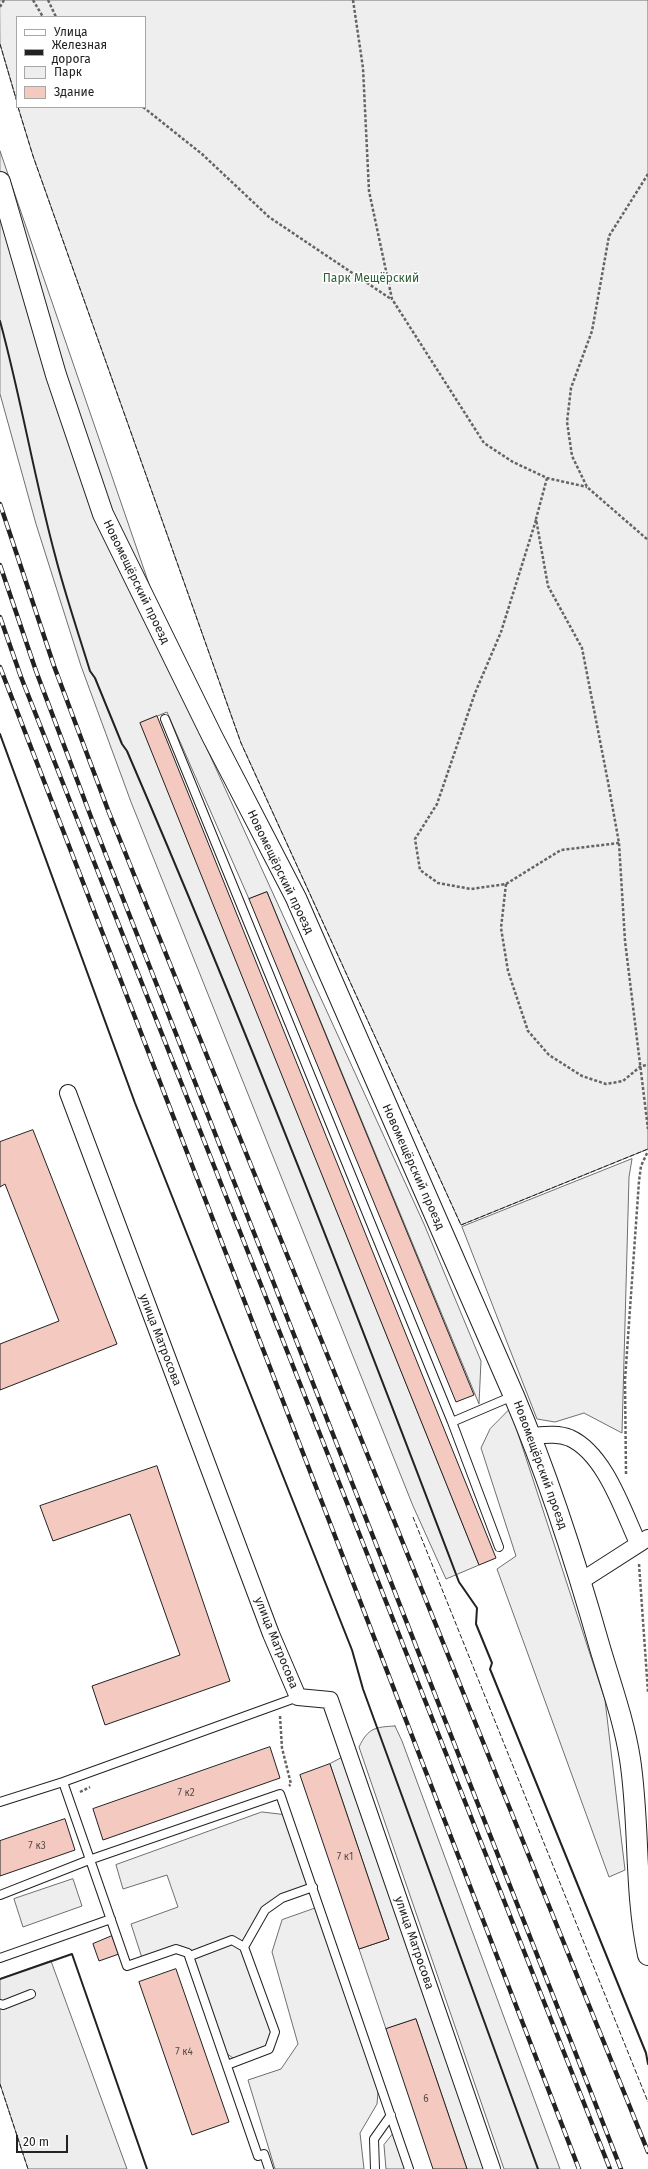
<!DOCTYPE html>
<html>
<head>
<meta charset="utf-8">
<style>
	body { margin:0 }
	#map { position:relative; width:648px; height:2169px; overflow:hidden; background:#fff; font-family:"Fira Sans",sans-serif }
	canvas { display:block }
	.legend { position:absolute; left:16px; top:16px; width:130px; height:92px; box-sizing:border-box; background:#fff; border:1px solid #a7a7a7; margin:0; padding:5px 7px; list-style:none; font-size:12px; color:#222 }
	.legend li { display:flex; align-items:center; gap:8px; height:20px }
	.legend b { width:20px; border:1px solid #a7a7a7 }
	.scale { position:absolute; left:16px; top:2135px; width:52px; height:18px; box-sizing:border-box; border:2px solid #222; border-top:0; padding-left:5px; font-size:12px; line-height:14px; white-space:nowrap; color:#222; -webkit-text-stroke:3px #fff; paint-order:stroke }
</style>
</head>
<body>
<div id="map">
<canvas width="648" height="2169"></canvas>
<ul class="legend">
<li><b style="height:5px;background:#fff"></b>Улица</li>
<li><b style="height:5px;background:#222"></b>Железная дорога</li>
<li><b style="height:11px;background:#eee"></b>Парк</li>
<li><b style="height:11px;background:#f3c9c0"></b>Здание</li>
</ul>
<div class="scale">20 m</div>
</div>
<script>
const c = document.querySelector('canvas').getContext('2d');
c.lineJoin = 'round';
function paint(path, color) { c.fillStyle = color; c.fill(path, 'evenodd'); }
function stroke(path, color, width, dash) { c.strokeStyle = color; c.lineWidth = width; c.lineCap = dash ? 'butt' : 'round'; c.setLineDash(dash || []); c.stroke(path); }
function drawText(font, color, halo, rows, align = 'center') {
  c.font = font + ' "Fira Sans",sans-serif'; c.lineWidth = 3; c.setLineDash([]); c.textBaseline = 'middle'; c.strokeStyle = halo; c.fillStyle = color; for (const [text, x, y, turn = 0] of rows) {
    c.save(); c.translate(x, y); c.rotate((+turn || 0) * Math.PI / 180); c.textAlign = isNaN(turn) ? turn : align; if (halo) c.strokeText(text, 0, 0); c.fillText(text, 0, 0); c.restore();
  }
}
const green = new Path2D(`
	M0,0H648V1149L461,1225L241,743L33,156L18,107H145V17H17V102L0,44Z
	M0,151L202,738L424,1224L481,1361L479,1404L267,892L249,899L167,712L141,723L479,1565L446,1579L413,1506L131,802L81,666L36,524L0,394Z
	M632,1159L629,1177L622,1433L584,1413L555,1422L537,1419L462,1227Z
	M510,1409L605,1700L625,1870L609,1877L497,1569L516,1556L481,1448L490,1429Z
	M395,1726L402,1741L560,2169H504L359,1747C368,1728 375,1727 395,1726Z
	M349,1754L492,2169H467L416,2019L386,2029L359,1949L389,1939L330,1764Z
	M262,1812L288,1815L313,1887L265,1910L244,1947L275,2032L269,2049L237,2061L222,2050L188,1953L176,1949L143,1961L131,1924L178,1907L167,1875L123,1889L116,1865Z
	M73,1879L82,1906L23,1927L14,1899Z
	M319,1907L379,2080L377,2104L360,2133L364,2169H275L248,2080L281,2069L298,2044L272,1952L282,1920Z
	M396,2130L409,2169H386L384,2145Z`);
paint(green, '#eee');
stroke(green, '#6f6f6f', 1);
const parking = new Path2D(`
	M51,1961L127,2169H28L0,2084V1979Z`);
paint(parking, '#ededed');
stroke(parking, '#6f6f6f', 1);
const building = new Path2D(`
	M157,716L496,1558L479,1565L140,723Z
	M267,892L474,1395L456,1402L249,899Z
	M33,1130L117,1344L0,1390V1344L59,1321L5,1184L0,1187V1142Z
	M157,1466L230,1681L105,1725L92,1686L180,1655L130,1514L53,1541L40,1506Z
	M270,1747L280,1778L103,1840L93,1809Z
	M330,1764L389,1939L359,1949L300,1775Z
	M65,1819L75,1850L0,1876V1841Z
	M112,1936L119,1954L99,1961L93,1944Z
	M176,1969L229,2122L192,2135L139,1982Z
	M416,2019L467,2169H433L386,2029Z`);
paint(building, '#f3c9c0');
stroke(building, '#222', 1);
const service = new Path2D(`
	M165,719L452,1422L499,1547
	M452,1422L513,1396
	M63,1782L127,1966L176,1949L188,1953L258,2156L264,2154L269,2169
	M0,1802L63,1782L298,1697
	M0,1895L89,1860L280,1794L409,2169
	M190,1956L232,1940L244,1947
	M0,1958L111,1919
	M0,2004L3,2005L31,1994
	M227,2065L269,2049L275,2032L244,1947L265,1910L282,1898L313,1887
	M375,2169L374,2139L391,2115`);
const minor = new Path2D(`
	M68,1093L271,1634L298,1697L330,1700L492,2169
	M531,1436C544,1435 558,1433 570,1438C605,1454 623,1511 638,1543
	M581,1581L648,1538`);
const tertiary = new Path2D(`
	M0,182L56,375L103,514L212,736L296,898L514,1396C549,1478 576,1563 600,1648C611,1685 624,1721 630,1759C640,1824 634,1890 648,1955`);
stroke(service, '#222', 10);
stroke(minor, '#222', 18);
stroke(tertiary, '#222', 22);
stroke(new Path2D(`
	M33,0L43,17
	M48,0L56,17
	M353,0L363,68L369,191L392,299L484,443L513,462L547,478L587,487
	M0,7L4,0
	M143,107L202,154L269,217L391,299
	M648,174L609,236L592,331L571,388L567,422L572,456L587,487L648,540
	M547,478L536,519L548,586L582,648L608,782L619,843L625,941L648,1129
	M536,520L501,632L475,693L437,804L415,839L420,870L438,883L471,889L506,884L561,850L619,843
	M506,884L501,928L508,971L528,1031L549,1055L582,1076L606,1084L623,1081L641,1066L648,1065
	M626,1474L625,1380L639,1181L641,1166L648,1151
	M639,1564L648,1692
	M280,1716L282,1748L291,1784L289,1786
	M80,1792L90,1787`), '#646464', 2.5, [3, 2]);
stroke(service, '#fff', 8);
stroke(minor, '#fff', 16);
stroke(tertiary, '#fff', 20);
const rail = new Path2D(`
	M0,504L54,666L108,810L648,2152
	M0,565L36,671L91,817L621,2169
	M0,617L21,677L610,2169
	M0,667L579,2169`);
stroke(rail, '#222', 4.5);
stroke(rail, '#fff', 3, [9]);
stroke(new Path2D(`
	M0,44L17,102
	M18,107L33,156L241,743L461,1225L648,1149
	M413,1517L648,2102
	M0,2084L28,2169`), '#222', 1, [5, 2]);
stroke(new Path2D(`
	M0,321C21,398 34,477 55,555C65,594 78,632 90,671L95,678L122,744L127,751C245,1025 353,1303 459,1582L477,1608L476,1624L492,1663L490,1669L646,2053L648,2064
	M0,734L135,1103L352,1650L363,1689L538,2169
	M0,1979L72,1954L147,2169`), '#222', 2);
drawText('10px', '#564c4a', null, [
	["7 к2",186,1793],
	["7 к3",37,1846],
	["7 к1",345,1857],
	["7 к4",184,2052],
	["6",426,2099]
]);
drawText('12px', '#2f5e38', '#fff', [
	["Парк Мещёрский",371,279]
]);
drawText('12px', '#222', '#fff', [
	["Новомещёрский проезд",136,582,64],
	["Новомещёрский проезд",280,872,64],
	["Новомещёрский проезд",413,1167,66],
	["улица Матросова",160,1340,69],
	["Новомещёрский проезд",540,1465,70],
	["улица Матросова",276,1643,68],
	["улица Матросова",414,1943,71]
]);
</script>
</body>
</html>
